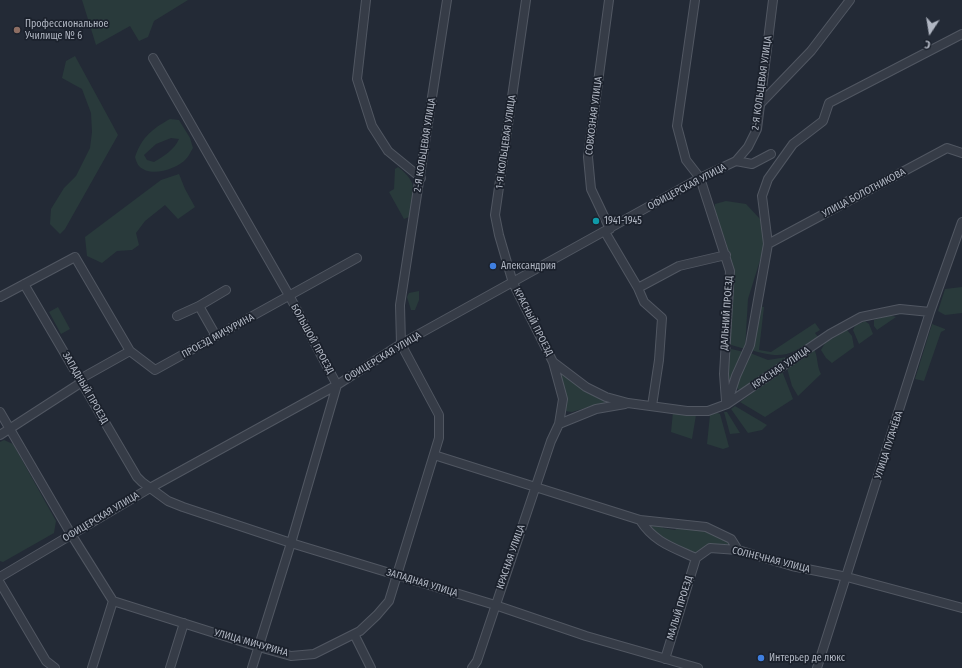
<!DOCTYPE html>
<html>
<head>
<meta charset="utf-8">
<style>
	body { margin:0 }
	#map { position:relative; width:962px; height:668px; overflow:hidden; background:#232a36; font-family:"Fira Sans Condensed",sans-serif }
	canvas { display:block }
	.north { position:absolute; left:910px; top:12px; width:40px; height:40px; -webkit-text-stroke:3px #1b212c; paint-order:stroke; rotate:192deg; font-size:11px; font-weight:700; line-height:16px; text-align:center; color:#b1b7c3 }
	.north::after { content:''; display:block; margin:auto; width:14px; height:18px; background:#b1b7c3; clip-path:polygon(50% 0,100% 100%,50% 72%,0 100%) }
</style>
</head>
<body>
<div id="map">
<canvas width="962" height="668"></canvas>
<div class="north">С</div>
</div>
<script>
const c = document.querySelector('canvas').getContext('2d');
c.lineJoin = 'round';
function paint(path, color) { c.fillStyle = color; c.fill(path, 'evenodd'); }
function stroke(path, color, width, dash) { c.strokeStyle = color; c.lineWidth = width; c.lineCap = dash ? 'butt' : 'round'; c.setLineDash(dash || []); c.stroke(path); }
function drawText(font, color, halo, rows, align = 'center') {
  c.font = font + ' "Fira Sans Condensed",sans-serif'; c.lineWidth = 3.5; c.setLineDash([]); c.textBaseline = 'middle'; c.strokeStyle = halo; c.fillStyle = color; for (const [text, x, y, turn = 0] of rows) {
    c.save(); c.translate(x, y); c.rotate((+turn || 0) * Math.PI / 180); c.textAlign = isNaN(turn) ? turn : align; if (halo) c.strokeText(text, 0, 0); c.fillText(text, 0, 0); c.restore();
  }
}
paint(new Path2D(`
	M82,0H188L154,21L148,37L139,41L130,26L96,45Z
	M75,56L118,135L65,229L60,234L50,224L51,209L64,188L76,176L90,148L92,132L91,113L82,89L62,78L66,61Z
	M170,119L179,120L190,138L193,148C191,151 189,156 186,159C177,169 150,178 139,166C137,164 136,160 135,157C142,137 152,129 170,119ZM171,138L179,139C174,150 164,156 154,162L147,160L144,155L156,144Z
	M398,167C420,184 413,192 409,217L404,219L389,192L394,189L395,169Z
	M179,174L185,189L195,207L178,219L165,205L145,221L136,233L139,245L132,250L117,251L102,263L87,256L85,237L161,180Z
	M726,201L746,204L761,220L765,244L748,299L745,349L728,344L734,277L726,242L714,212L715,204Z
	M962,287V313L945,315L938,311L945,289Z
	M419,291V300L415,310H411L407,297L409,293Z
	M759,306L764,307L759,350L771,352L815,323L820,330L815,333L818,337C790,355 784,360 751,350Z
	M58,307L70,329L61,334L49,312Z
	M889,315L896,317L877,330L874,326V320Z
	M865,321L869,324L873,334L859,344L853,330L855,326Z
	M932,324L945,329V330L941,332L924,381L915,379Z
	M847,330L852,336L854,347L832,363L826,358L821,350L825,343Z
	M727,348L744,352L729,381L727,379Z
	M811,351H815C818,359 817,367 821,374L798,396L792,386L787,368Z
	M750,353L768,360L787,357L745,389L739,390L736,387V383Z
	M782,371L793,399L765,417L740,402Z
	M562,374L576,384L606,400V402L572,412L565,411L560,376Z
	M735,406L767,425L762,430L748,433L731,409Z
	M673,412L696,415L692,439L671,432Z
	M715,412L720,414L729,447L723,449L707,444L710,415Z
	M724,412H727L740,433L730,434Z
	M4,440L13,444L56,521L54,533L3,562L0,561V442Z
	M647,523L662,525L663,528L675,530L678,527L705,529L729,540L730,545C713,544 708,542 695,554L653,534Z`), '#293a3b');
const minor = new Path2D(`
	M366,0L357,79L372,126L388,151L421,178
	M609,0L588,157L591,189L610,229
	M695,0L677,126L686,160L700,178L730,271L724,374L726,401
	M153,58L290,297L337,385L291,543L252,668
	M759,105L811,51L850,0
	M736,161L748,147L757,129L773,0
	M605,232L638,288L644,302L662,318L659,360L652,406
	M768,244L947,148L962,153
	M24,284L137,477L142,482L168,501L183,507L291,543L495,605L586,636L698,668
	M638,288L679,266L726,255
	M0,297L75,257L130,351L155,370L357,258
	M177,316L199,306
	M216,336L199,306L226,290
	M553,362L586,387L606,397L628,403L687,411H708L727,404L830,334L861,317L900,309L930,312
	M80,379L130,351
	M727,404L736,376L750,345L768,244L762,196L768,179L793,144L823,121L829,103L962,34
	M0,412L71,534L113,601L259,647L291,656L314,654L360,631L377,615L389,601L439,438V415L401,344L400,305L447,0
	M559,424L596,409L625,404
	M0,435L82,382
	M434,455L640,520L706,527L731,539L738,550
	M640,520C654,542 672,547 696,558
	M696,558L710,548L738,550L792,566L847,577L962,608
	M0,577L150,488L337,385L401,344L700,178L736,161L752,164L771,154
	M0,583L46,661L55,668
	M354,634L371,668
	M665,659L696,558
	M92,668L113,601
	M170,668L184,623
	M472,668L477,661L551,441L559,424L563,399L553,362L513,283L499,235L495,215L526,0
	M817,668L930,312L962,222`);
stroke(minor, '#515762', 10);
stroke(minor, '#363c47', 8);
for (const [x, y, r, color] of [
	[17,30,4,"#8d6e63"],
	[596,221,4,"#0f9aa8"],
	[493,266,4,"#3f7fe0"],
	[761,658,4,"#3f7fe0"]
]) { const dot = new Path2D(); dot.arc(x, y, r, 0, 2 * Math.PI); c.fillStyle = color; c.fill(dot); stroke(dot, '#1b212c', 1.5); }
drawText('10px', '#b1b7c3', '#1b212c', [
	["Профессиональное",25,24],
	["Училище № 6",25,36],
	["1941-1945",604,221],
	["Александрия",501,266],
	["Интерьер де люкс",769,658]
], 'left');
drawText('10px', '#b1b7c3', '#1b212c', [
	["2-Я КОЛЬЦЕВАЯ УЛИЦА",762,83,-82],
	["СОВХОЗНАЯ УЛИЦА",594,116,-83],
	["1-Я КОЛЬЦЕВАЯ УЛИЦА",506,142,-82],
	["2-Я КОЛЬЦЕВАЯ УЛИЦА",425,145,-81],
	["ОФИЦЕРСКАЯ УЛИЦА",687,187,-28],
	["УЛИЦА БОЛОТНИКОВА",864,193,-28],
	["ДАЛЬНИЙ ПРОЕЗД",727,313,-86],
	["КРАСНЫЙ ПРОЕЗД",533,322,63],
	["ПРОЕЗД МИЧУРИНА",218,336,-29],
	["БОЛЬШОЙ ПРОЕЗД",312,339,61],
	["ОФИЦЕРСКАЯ УЛИЦА",383,357,-31],
	["КРАСНАЯ УЛИЦА",781,368,-34],
	["ЗАПАДНЫЙ ПРОЕЗД",85,388,60],
	["УЛИЦА ПУГАЧЁВА",889,445,-72],
	["ОФИЦЕРСКАЯ УЛИЦА",101,517,-31],
	["КРАСНАЯ УЛИЦА",511,557,-71],
	["СОЛНЕЧНАЯ УЛИЦА",771,560,14],
	["ЗАПАДНАЯ УЛИЦА",422,583,17],
	["МАЛЫЙ ПРОЕЗД",680,608,-73],
	["УЛИЦА МИЧУРИНА",251,643,16]
]);
</script>
</body>
</html>
